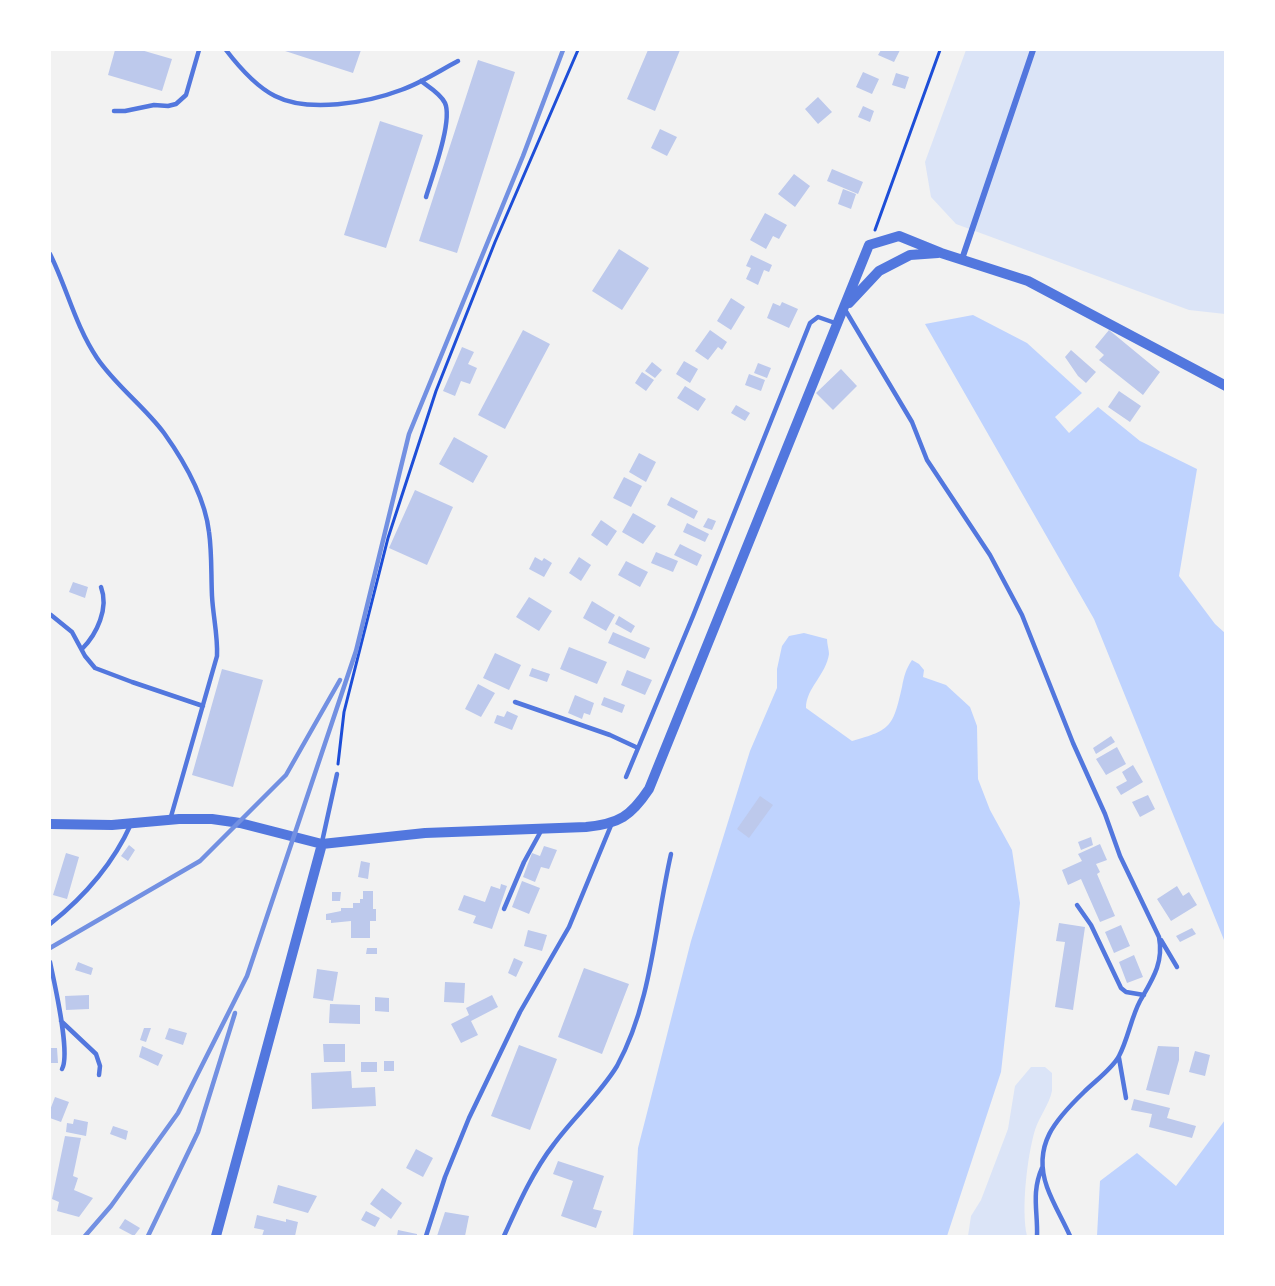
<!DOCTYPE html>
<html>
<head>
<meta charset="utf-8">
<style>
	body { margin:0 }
	#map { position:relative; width:1275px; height:1286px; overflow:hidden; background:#f2f2f2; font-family:"Work Sans",sans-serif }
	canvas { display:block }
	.frame { position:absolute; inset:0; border:51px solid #fff; pointer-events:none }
</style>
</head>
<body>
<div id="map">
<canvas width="1275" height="1286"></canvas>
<div class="frame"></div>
</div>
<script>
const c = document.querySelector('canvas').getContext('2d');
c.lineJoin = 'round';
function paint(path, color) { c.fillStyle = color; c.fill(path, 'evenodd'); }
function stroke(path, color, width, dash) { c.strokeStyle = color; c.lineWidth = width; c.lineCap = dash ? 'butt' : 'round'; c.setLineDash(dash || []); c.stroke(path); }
paint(new Path2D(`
	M966,50H1225V314L1189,310L956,224L931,197L925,162Z
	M1031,1067H1045L1052,1073C1052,1079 1052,1085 1052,1091C1049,1105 1039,1117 1035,1130C1027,1157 1021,1210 1027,1236H968L971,1216L981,1200L1008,1129L1015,1086Z`), '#dbe4f7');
paint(new Path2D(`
	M973,315L1027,343L1082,393L1055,417L1069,433L1098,407L1140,441L1197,469L1179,576L1215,624L1225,633V963L1224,940L1094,619L925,324Z
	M804,633L827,639C827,644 829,650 829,654C826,675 806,688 806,708L852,741C892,730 893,726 902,687C904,676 906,669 912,660L919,664L924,670L923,677L946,685L970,707L977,726L978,779L990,810L1012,850L1020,903L1001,1072L947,1236H633L638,1148L691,941L750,751L777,688V669L782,646L789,636Z
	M1225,1120V1236H1097L1100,1181L1137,1153L1176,1186Z`), '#bfd3fe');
paint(new Path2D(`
	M115,50H141L172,59L162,91L108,75Z
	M282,50H361L353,73Z
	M648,50H680L655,111L627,99Z
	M881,50H900L894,62L878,55Z
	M478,60L515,72L457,253L419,241Z
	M863,72L879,79L872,94L856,87Z
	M896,73L909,77L905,89L892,85Z
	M818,97L832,112L818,124L805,109Z
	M863,106L874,111L870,122L858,117Z
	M380,121L423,135L386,248L344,235Z
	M660,129L677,137L667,156L651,148Z
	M832,169L863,182L858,194L827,181Z
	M794,174L810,186L795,207L778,194Z
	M843,189L856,194L851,209L838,204Z
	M765,213L787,225L779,239L773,236L766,249L750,240Z
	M619,249L649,268L622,310L592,291Z
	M751,255L772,265L769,272L764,270L758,285L746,279L751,268L746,266Z
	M731,298L745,307L731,330L717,321Z
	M782,302L798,309L789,328L767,318L773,303L780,306Z
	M523,330L550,344L505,429L478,415Z
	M710,330L727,342L722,350L718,347L708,360L695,351Z
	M1109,330L1160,372L1143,395L1099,360L1104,355L1095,347Z
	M462,347L474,352L468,364L477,368L470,384L461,381L455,396L443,391Z
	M1071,350L1096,372L1086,383L1078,376L1065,357Z
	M684,361L698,369L690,383L676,374Z
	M652,362L662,370L655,378L645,371Z
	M758,363L771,368L767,378L754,373Z
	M841,369L857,386L833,410L816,393Z
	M642,372L654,380L646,391L635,383Z
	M749,374L765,380L761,391L745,385Z
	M685,386L706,399L698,411L677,398Z
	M1119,391L1141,406L1130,422L1108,407Z
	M736,405L750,413L745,421L731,413Z
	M454,437L488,456L473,483L439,464Z
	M639,453L656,462L646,482L629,472Z
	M624,477L642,486L631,507L613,498Z
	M415,490L453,507L427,565L389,548Z
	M671,497L698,511L694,519L667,505Z
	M633,513L656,526L643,544L622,532Z
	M708,518L716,521L712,530L703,527Z
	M601,520L617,531L607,546L591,535Z
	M687,523L709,534L705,542L683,532Z
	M680,544L702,555L697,566L674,555Z
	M656,552L678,561L673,572L651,563Z
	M535,557L542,561L544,558L552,563L544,577L529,569Z
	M579,557L591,565L581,581L569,573Z
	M626,561L648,572L640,587L618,575Z
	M73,582L88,587L85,598L69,592Z
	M529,597L552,611L539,631L516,617Z
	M592,601L615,615L606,631L583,618Z
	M619,616L635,626L631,633L615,624Z
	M613,632L650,648L645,659L608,643Z
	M569,647L607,662L597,684L560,669Z
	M495,653L521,665L509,690L483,678Z
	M532,668L550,674L547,682L529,676Z
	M222,669L263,680L233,787L192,775Z
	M627,670L652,680L645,695L621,685Z
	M478,684L495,693L481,717L465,709Z
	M575,695L594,703L590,715L584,713L582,719L568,713Z
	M604,697L625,705L622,713L601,705Z
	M507,711L518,716L512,730L494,723L497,715L504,717Z
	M1111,736L1115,742L1096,754L1093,748Z
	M1117,747L1126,764L1106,775L1096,759Z
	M1133,765L1143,782L1121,795L1116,787L1127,781L1122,772Z
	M1148,795L1155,809L1140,817L1132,802Z
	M760,796L773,805L749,838L737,829Z
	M1091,837L1093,845L1081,850L1078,842Z
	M1100,844L1107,860L1096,864L1100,872L1097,874L1115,916L1100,922L1081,879L1068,885L1062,870L1082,861L1078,854Z
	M129,845L135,850L128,861L121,856Z
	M544,846L557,850L549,869L541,867L535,882L523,877L532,853L540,856Z
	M66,853L79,857L67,899L53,895Z
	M361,861L370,863L368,879L358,877Z
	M522,881L540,888L529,914L512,907Z
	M501,884L507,886L492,929L473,923L476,916L458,910L464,895L485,902L491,886L500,889Z
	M1177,886L1183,896L1189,892L1197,905L1171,921L1157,899Z
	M363,891H373V909H376V921H370V938H351V921L331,923V920H326V914L341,911V908H353V903H360V899H363Z
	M332,892H341L340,901H332Z
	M1059,923L1085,927L1073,1010L1055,1007L1065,942L1056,941Z
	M1121,925L1130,946L1114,953L1105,932Z
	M1192,928L1196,934L1180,942L1176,936Z
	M528,930L547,935L542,951L524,946Z
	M367,948H377V954H366Z
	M1134,955L1143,977L1127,983L1119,962Z
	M514,958L523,962L516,977L508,973Z
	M78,962L93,968L91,975L75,970Z
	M584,968L629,984L602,1054L558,1037Z
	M317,969L338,972L333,1001L313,998Z
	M445,982L465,983L464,1003L444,1002Z
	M89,995V1009L66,1010L65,996Z
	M492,995L498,1007L471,1021L478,1035L461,1043L451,1024L469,1015L466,1008Z
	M375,997L389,998V1012L375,1011Z
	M330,1004L360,1005V1024L329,1023Z
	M144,1028H151L146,1042L140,1040Z
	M169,1028L187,1033L183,1045L165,1039Z
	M323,1044H345V1062H324Z
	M519,1045L557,1059L530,1130L491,1116Z
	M142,1046L163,1055L158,1066L139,1057Z
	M1158,1046L1179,1047V1060L1169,1095L1146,1090Z
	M50,1048H57L58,1063H50Z
	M1195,1051L1210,1055L1205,1076L1189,1072Z
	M384,1061H394V1071H384Z
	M361,1062H377V1072H361Z
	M351,1071L352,1088L375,1087L376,1106L312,1109L311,1073Z
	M55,1097L69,1102L61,1122L50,1118V1110Z
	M1134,1099L1170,1108L1167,1118L1196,1126L1192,1138L1149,1127L1152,1114L1131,1110Z
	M74,1119L88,1122L86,1136L66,1132L67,1123L73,1124Z
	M113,1126L128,1131L126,1140L110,1134Z
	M65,1136L81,1138L73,1176L78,1178L74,1190L93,1198L79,1217L57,1211L59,1202L52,1199Z
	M416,1149L433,1158L423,1177L406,1168Z
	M558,1161L604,1176L593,1209L602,1211L596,1228L561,1216L573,1181L553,1174Z
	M278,1185L317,1196L308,1213L273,1203Z
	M382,1188L402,1203L391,1219L370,1204Z
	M366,1211L380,1218L375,1227L361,1220Z
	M445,1212L469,1216L465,1236H437Z
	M257,1215L286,1222V1219L298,1222L295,1236H262L264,1230L254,1228Z
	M125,1219L140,1228L134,1236L119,1228Z
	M398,1230L417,1234V1236H397Z`), '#bdc9ec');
stroke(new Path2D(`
	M875,230L940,50
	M338,764L344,712L388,538L436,391L495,242L578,50`), '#1d4ed8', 3);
stroke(new Path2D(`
	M226,50C239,67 255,86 275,96C308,113 367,103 401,90C421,83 439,71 458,61
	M421,81C429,87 441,94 445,103C453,121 432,177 426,197
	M114,111H125L154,105L168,106L176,104L186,95L199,50
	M50,254C67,288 75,325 97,358C116,386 144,406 164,433C184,461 205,498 209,532C212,553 211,575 212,596C213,616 218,636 217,656L170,820
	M844,308L912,422L927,460L990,555L1022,615L1073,743L1105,814L1120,856L1159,937C1164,963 1152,980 1140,1001C1131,1018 1128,1039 1119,1056C1113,1068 1094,1082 1084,1092C1056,1119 1032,1145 1047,1187C1053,1204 1063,1220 1070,1236
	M51,615L72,632L85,656L95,668L132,682L203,706
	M82,649C97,634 109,608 101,587
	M515,702L610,735L638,748
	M626,777L693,616L810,323L818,317L838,324
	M322,842L337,774
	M1077,905L1091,925L1121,988L1126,992L1144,995
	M504,909L524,862L541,831
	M50,924C84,897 113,864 131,824
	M1161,940L1177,967
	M50,962C54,982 71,1053 62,1069
	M61,1021L96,1054L100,1066L99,1075
	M1119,1058L1126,1098
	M426,1236L445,1177L469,1118L520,1012L569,927L612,823
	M504,1236C518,1205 533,1171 554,1144C573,1118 600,1094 617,1066C652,1002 655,924 671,854
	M1037,1236C1038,1212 1031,1193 1042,1168`), '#5277de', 4.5);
stroke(new Path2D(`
	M962,259L1033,50`), '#5277de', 6);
stroke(new Path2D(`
	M849,303L879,271L910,255L938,253
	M50,824L112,825L179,819H212L240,823L322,844L425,833L586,827C619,824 631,816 649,789L869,245L899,236L941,253L1028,281L1226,386
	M216,1236L322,844`), '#5277de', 10);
stroke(new Path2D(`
	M50,948L200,861L286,775L340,680
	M85,1236L111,1206L178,1113L247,976L356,651L409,434L523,156L563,50
	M148,1236L198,1132L235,1013`), '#7290e2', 4.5);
</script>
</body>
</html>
